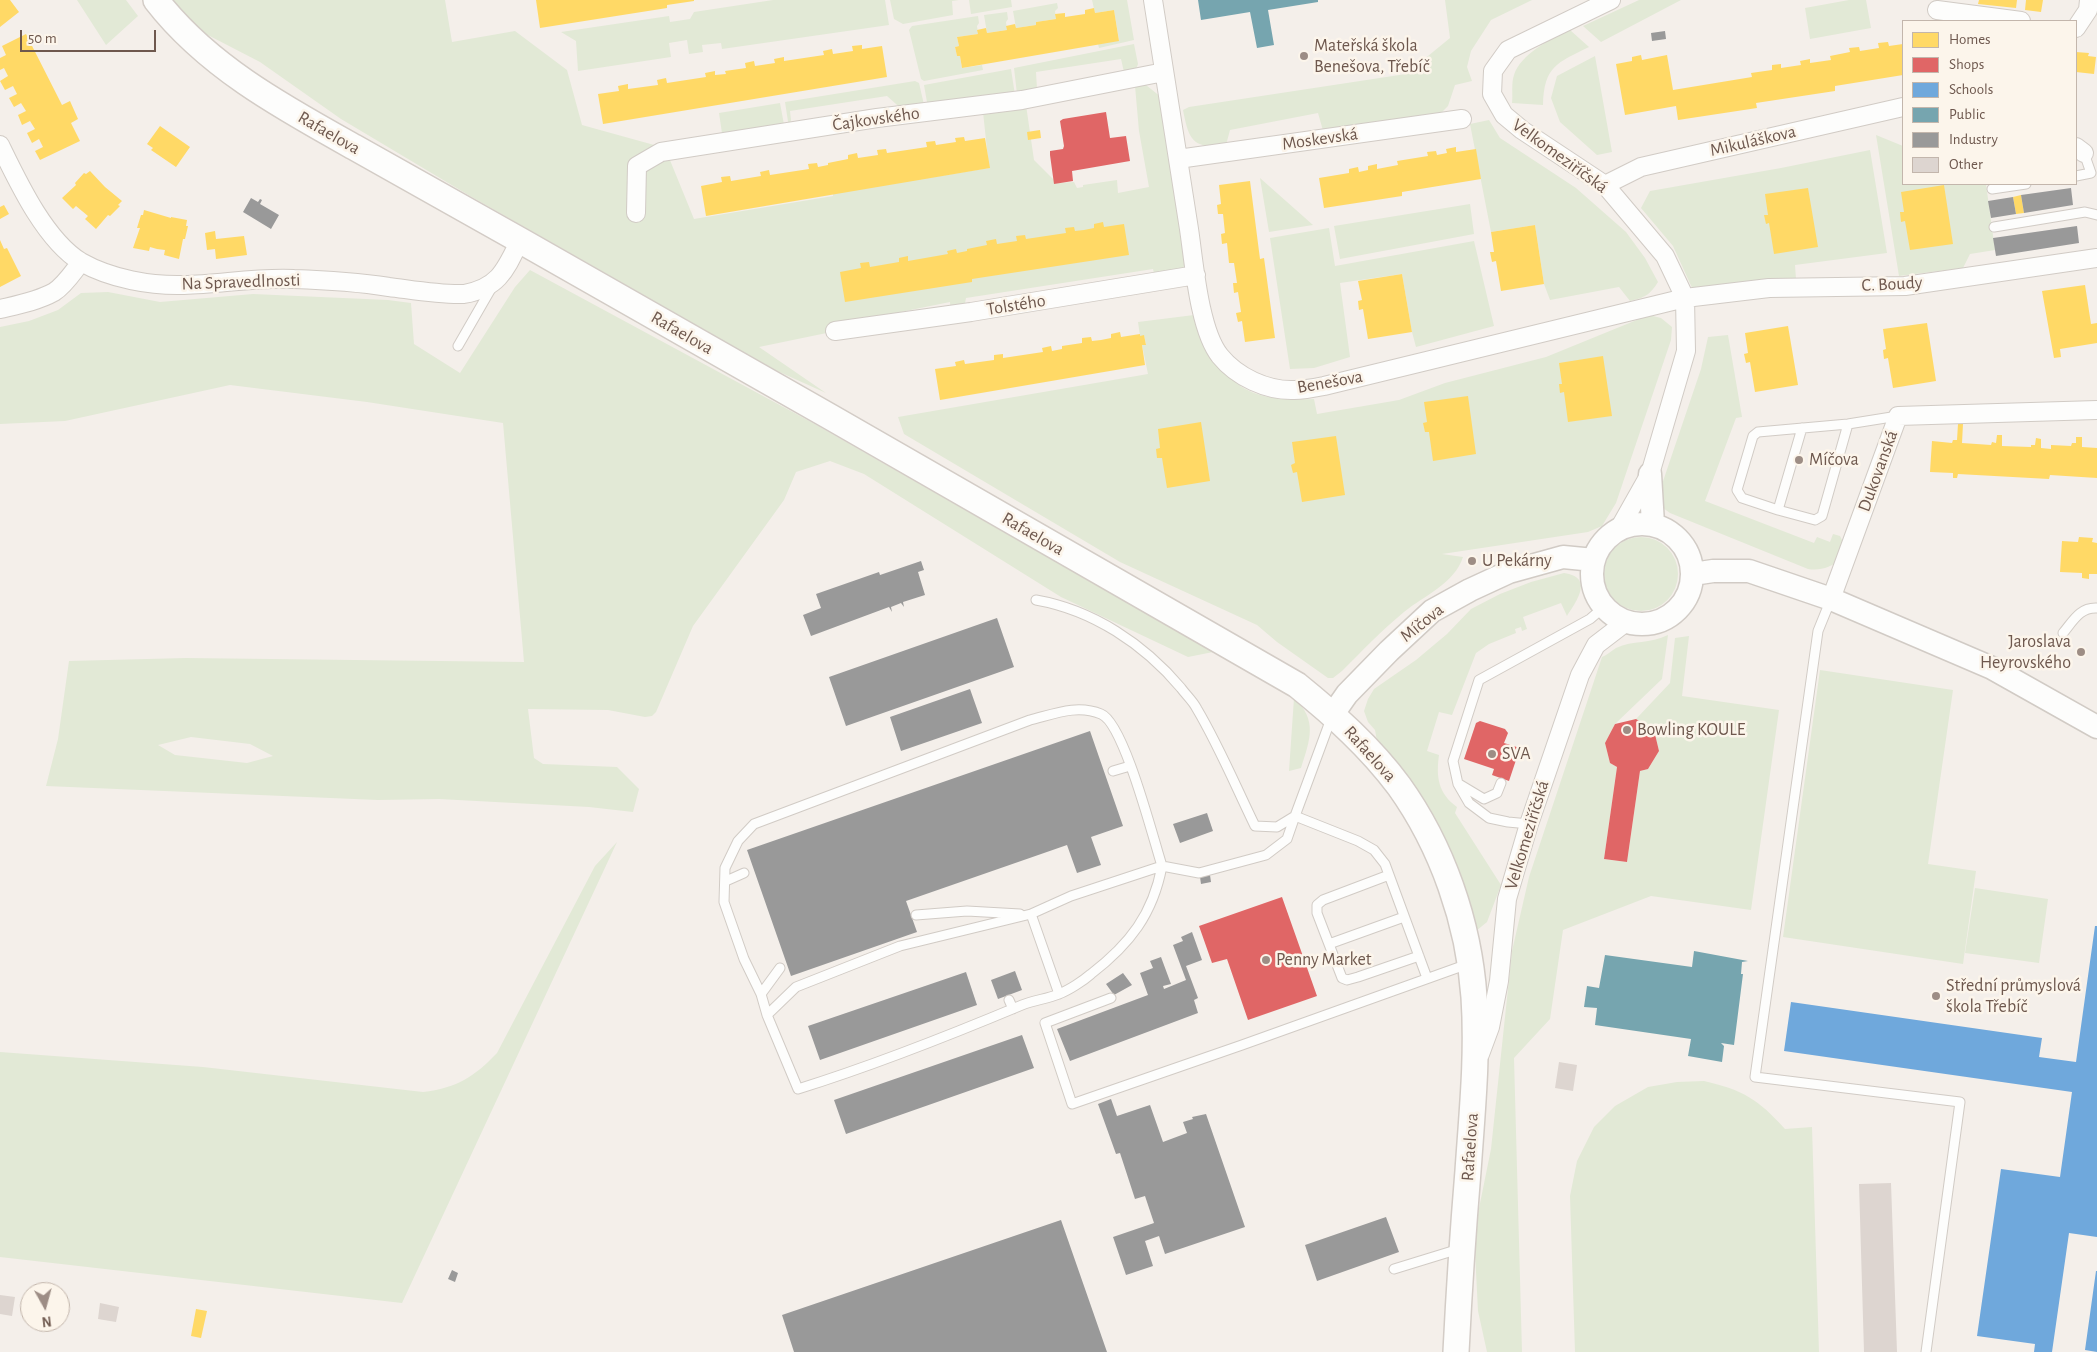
<!DOCTYPE html>
<html>
<head>
<meta charset="utf-8">
<style>
	body { margin:0 }
	#map { position:relative; width:2097px; height:1352px; overflow:hidden; background:#f4efea; font-family:"Alegreya Sans",sans-serif }
	canvas { display:block }
	.legend { position:absolute; left:1902px; top:20px; width:175px; height:165px; box-sizing:border-box; background:#fcf5eb; border:1px solid #c3b6ac; margin:0; padding:6px 9px; list-style:none; font-size:15px; color:#6e584e }
	.legend li { display:flex; align-items:center; gap:10px; height:25px }
	.legend b { width:25px; border:1px solid #c3b6ac }
	.north { position:absolute; left:20px; top:1282px; width:50px; height:50px; box-sizing:border-box; background:#fcf5eb; border:1px solid #c3b6ac; border-radius:50%; rotate:173deg; font-size:14px; font-weight:700; line-height:20px; text-align:center; color:#6e584e }
	.north::after { content:''; display:block; margin:auto; width:18px; height:22px; background:#9d8d85; clip-path:polygon(50% 0,100% 100%,50% 72%,0 100%) }
	.scale { position:absolute; left:20px; top:30px; width:136px; height:22px; box-sizing:border-box; border:2px solid #6e584e; border-top:0; padding-left:6px; font-size:15px; line-height:18px; white-space:nowrap; color:#6e584e; -webkit-text-stroke:4px #fcf5eb; paint-order:stroke }
</style>
</head>
<body>
<div id="map">
<canvas width="2097" height="1352"></canvas>
<ul class="legend">
<li><b style="height:14px;background:#ffd966"></b>Homes</li>
<li><b style="height:14px;background:#e06666"></b>Shops</li>
<li><b style="height:14px;background:#6fa8dc"></b>Schools</li>
<li><b style="height:14px;background:#76a5af"></b>Public</li>
<li><b style="height:14px;background:#999"></b>Industry</li>
<li><b style="height:14px;background:#ddd5d0"></b>Other</li>
</ul>
<div class="north">N</div>
<div class="scale">50 m</div>
</div>
<script>
const c = document.querySelector('canvas').getContext('2d');
c.lineJoin = 'round';
function paint(path, color) { c.fillStyle = color; c.fill(path, 'evenodd'); }
function stroke(path, color, width, dash) { c.strokeStyle = color; c.lineWidth = width; c.lineCap = dash ? 'butt' : 'round'; c.setLineDash(dash || []); c.stroke(path); }
function drawText(font, color, halo, rows, align = 'center') {
  c.font = font + ' "Alegreya Sans",sans-serif'; c.lineWidth = 5; c.setLineDash([]); c.textBaseline = 'middle'; c.strokeStyle = halo; c.fillStyle = color; for (const [text, x, y, turn = 0] of rows) {
    c.save(); c.translate(x, y); c.rotate((+turn || 0) * Math.PI / 180); c.textAlign = isNaN(turn) ? turn : align; if (halo) c.strokeText(text, 0, 0); c.fillText(text, 0, 0); c.restore();
  }
}
paint(new Path2D(`
	M77,0H126L138,16L106,45Z
	M172,0H445L452,42L515,31L567,70L582,125L665,148L694,219L833,196V193L989,168L983,112L1026,105L1034,160L1057,183L1074,182L1077,188L1083,187V185L1117,180L1118,193L1149,187L1139,131L1135,86L1146,85L1161,97L1187,265L1184,273L1157,288L1153,269L966,298L962,319L951,321L950,302L876,317L846,329L759,347L826,393L775,370L470,196L341,119L260,62L200,31Z
	M773,0H885L889,25L722,49L721,43L702,45L703,52L689,54L687,40L669,43L671,57L578,71L576,41L561,32L669,16L670,22L690,19L694,12Z
	M890,0H959L952,1L953,15L903,24L894,19Z
	M969,0H1011L1012,7L971,14Z
	M1092,0H1127L1134,40L1099,48L1098,44L1119,40L1114,10L1095,13Z
	M1445,0H1532L1491,20L1471,51L1467,67L1472,81L1455,85L1448,106L1439,115L1324,134L1318,113L1230,130L1226,145C1193,149 1189,141 1183,110L1189,107L1406,74L1450,38Z
	M1639,0H1681L1601,42L1583,26Z
	M1849,0H1866L1871,28L1810,39L1805,8Z
	M1057,3L1058,8L1055,11L1056,19L1036,22V25L1016,28L1013,11Z
	M1007,12L1008,19L1006,22L1007,30L987,33L984,15Z
	M978,16L979,23L977,26L978,34L957,37L959,46L955,47L957,56H960L962,68L982,65L983,70L924,81L921,79L909,30L912,26Z
	M1570,30L1589,47C1557,63 1544,66 1543,105L1512,103C1513,95 1511,83 1514,75C1520,55 1551,38 1570,30Z
	M1134,44L1138,64L1136,69L1124,72L1121,59L1036,72L1037,89L1017,94L1014,68Z
	M1595,56L1612,152L1597,155L1560,122L1551,98L1557,76Z
	M1011,69L1015,95L928,108L924,85Z
	M915,81L919,83L925,109L905,112L887,96L790,111L791,120L789,128L785,102Z
	M780,103L785,130L723,140L719,113Z
	M1489,120L1500,138L1576,188L1626,232L1645,258L1658,282C1650,295 1644,298 1630,301L1619,287L1550,300L1544,284L1535,225L1491,232L1470,124Z
	M1876,135L1903,146V184H1986L1995,250L1970,254L1963,268L1899,276Z
	M1870,150L1887,253L1795,265L1796,279L1693,290L1673,246L1641,208L1650,191L1781,168Z
	M1260,178L1313,225L1269,232Z
	M1470,204L1474,234L1340,259L1334,226Z
	M1329,228L1335,266L1474,241L1494,326L1416,347L1412,332L1402,274L1340,283L1350,357L1314,368L1290,369L1270,238Z
	M530,270L813,423L1213,652L1188,657L1061,597L864,474L830,461L796,472L784,500L693,626L656,712L652,716L645,717L608,710L528,709L534,758L543,764L617,767L639,789L633,812L589,807L439,799L378,800L46,786L58,739L69,661L186,658L524,662L503,423L367,402L230,385L65,421L0,424V327L29,321L58,310L81,293L108,292L160,302L253,294L388,300L411,303L414,344L460,373L515,287ZM191,737L250,744L273,756L247,763L175,755L158,745Z
	M1194,315C1206,334 1217,360 1231,377C1249,400 1288,400 1314,399L1317,414L1399,400L1445,383L1546,357L1649,315L1661,318L1672,327L1671,340L1616,503L1602,526L1588,532L1442,554L1463,557C1454,584 1425,595 1404,612C1382,630 1362,651 1342,671L1333,678H1328L1277,642L1257,625L1120,562L904,434L898,417L1148,374L1142,345L1146,344L1144,336H1140L1138,322Z
	M1728,335L1742,417L1736,418L1705,501L1814,543L1817,537L1830,542L1833,534L1840,536L1843,542L1841,559C1831,567 1821,571 1808,569L1670,513L1663,508L1657,499L1701,369L1708,337Z
	M1604 574a37 37 0 1 1 74 0a37 37 0 1 1-74 0Z
	M1564,573C1594,577 1577,601 1567,616L1561,603L1523,617L1527,629L1522,631L1521,627L1515,629L1516,633L1489,644L1476,653L1452,715L1439,712L1427,751L1439,755C1436,777 1438,793 1457,807L1455,813L1501,885L1487,922L1476,931L1377,741L1375,730L1368,722L1364,711L1368,699L1374,689L1416,660L1447,634L1471,609L1500,594L1531,582Z
	M1668,635L1662,679L1615,724L1605,743L1610,763L1617,767L1604,859L1627,862L1640,771L1648,769L1659,751L1654,730L1636,719L1670,683L1675,638L1689,636L1682,696L1779,710L1751,910L1651,896L1563,930L1550,1019L1514,1058L1522,1352H1487L1478,1311L1474,1233L1491,1149L1512,951L1529,877L1602,657C1607,655 1611,651 1616,648C1633,640 1650,644 1668,635Z
	M1820,670L1953,690L1928,864L1976,871L1963,964L1783,937Z
	M1294,698C1318,720 1310,740 1301,768L1289,771Z
	M617,842L402,1303L0,1257V1052L203,1067L423,1092C457,1088 474,1077 497,1053L595,866Z
	M1975,888L2048,899L2039,963L1965,953Z
	M1704,1081C1743,1090 1758,1099 1785,1129L1812,1127L1819,1352H1575L1570,1196L1577,1161L1594,1127L1615,1106L1648,1087L1677,1082Z`), '#e2e9d6');
paint(new Path2D(`
	M0,0H10L19,12L0,27Z
	M536,0H694V1L667,5V8L540,28Z
	M1979,0H2017L2016,8L1978,4Z
	M2026,0H2043L2041,12L2025,10Z
	M1094,8L1095,13L1114,10L1119,41L962,68L960,56H957L955,47L959,46L957,37L978,34L977,30L986,28L987,33L1007,30L1006,26L1015,24L1016,28L1036,25V22L1056,19L1055,14L1065,13V17L1085,14V10Z
	M26,34L62,105L70,101L78,119L71,123L80,141L40,160L35,151L43,147L39,139L32,143L27,133L35,129L30,121L22,125L18,115L26,111L21,103L14,107L9,98L17,94L13,86L5,90L0,81L8,76L4,68L0,70V58L6,55L2,46Z
	M1888,42L1889,46L1903,44V75L1835,86V91L1756,103L1757,108L1678,120L1676,106L1625,115L1616,64L1632,61V57L1641,55L1642,60L1667,55L1673,90L1752,77L1751,73L1772,70V65L1781,64V68L1801,65L1800,61L1810,59V63L1831,60L1830,56L1850,52L1849,48L1859,47L1860,51L1879,48L1878,43Z
	M862,45V49L882,46L887,77L603,124L598,94L619,91L618,86L628,84V89L658,85L657,80L666,78L667,83L706,77L705,73L715,71V75L726,74L725,71L746,68L745,63L754,61L755,66L775,63L774,59L784,57V61L824,55L823,51L832,49L833,54L853,51L852,46Z
	M2076,52L2089,53L2088,56L2096,57L2094,74L2076,72Z
	M160,126L190,147L176,167L151,150L153,148L147,144Z
	M1040,130L1041,138L1028,140L1027,132Z
	M964,137L965,141L985,138L990,168L706,216L701,186L722,182L721,177L730,176L731,181L761,176L760,172L769,170L770,175L809,169L808,164L817,163L818,167L828,165V163L848,159V155L857,153L858,158L878,155L877,150L886,149L887,153L927,147L926,142L935,141L936,145L956,142L955,138Z
	M1456,147V152L1476,149L1481,179L1402,192V196L1324,208L1319,178L1349,173V169L1358,167L1359,172L1368,170V166L1377,164V169L1398,165L1397,161L1428,156L1427,152L1436,151L1437,155L1447,153L1446,149Z
	M90,171L105,187L122,201L118,205L120,206L110,216L108,215L96,229L85,219L88,216L76,206L73,209L62,198L76,185L75,183L84,173L86,174Z
	M1250,181L1260,259L1264,258L1275,338L1245,342L1242,321L1238,322L1236,313L1241,312L1238,292L1234,293L1233,283H1237L1234,263H1229L1227,243L1222,244L1221,234L1225,233L1223,214H1218L1217,205L1221,204L1219,185Z
	M1944,185L1953,244L1910,250L1905,221L1901,222L1900,212H1904L1901,192Z
	M1808,188L1818,247L1774,254L1769,223L1766,224L1764,215H1768L1765,194Z
	M2021,195L2024,213L2016,214L2013,197Z
	M4,205L9,214L0,219V207Z
	M144,210L171,218V217L187,220L186,226H188L185,239H183L179,259L164,255L165,250L157,249L150,247L149,251L133,248L140,228H137L141,215H143Z
	M1103,222L1104,227L1124,224L1129,255L972,279V282L845,302L840,272L861,268L860,263L869,262L870,267L899,262V258L908,256V261L948,254L947,251L956,249L957,253L967,251V249L987,245L986,241L996,239L997,244L1017,241L1016,236L1025,235L1026,239L1066,233L1065,228L1074,227L1075,231L1084,230L1094,228V224Z
	M1535,225L1544,284L1501,291L1496,261L1492,262L1490,252H1494L1491,232Z
	M215,231L216,239L244,236L247,255L216,259L215,249L207,250L205,233Z
	M0,240L4,249L7,248L21,276L0,287Z
	M1402,274L1412,332L1368,339L1363,309L1359,310L1358,301L1362,300L1358,281Z
	M2085,285L2091,324L2097,323V343L2060,349L2061,357L2054,358L2042,291Z
	M1927,323L1936,381L1893,388L1888,358L1884,359L1883,350L1886,349L1883,329Z
	M1788,326L1798,385L1755,392L1750,362L1746,363L1744,354L1748,353L1745,333Z
	M1120,332L1121,337L1140,334V336L1144,335L1146,345H1142L1145,365L940,400L935,369L956,366L955,362L964,360L965,364L994,360V355L1003,354V358L1043,352L1042,348L1051,346L1052,351L1062,349V346L1082,343V338L1091,337L1092,341L1101,340L1111,338V334Z
	M1603,356L1612,416L1568,422L1564,392L1560,393L1559,384H1562L1559,363Z
	M1468,396L1476,454L1433,461L1429,432H1425L1423,423L1427,422L1424,402Z
	M1201,422L1210,481L1167,488L1162,458H1157L1156,449L1160,448L1158,429Z
	M1958,424H1963L1962,443L1991,445L1992,442L1996,443L1997,435H2002V446L2031,447V445H2035L2036,438L2041,439V448L2051,449V445L2071,446L2072,443H2076V437H2082V447L2097,448V478L2050,475L2049,479L1958,474L1957,478H1953V473L1930,472L1932,441L1952,443L1953,440H1957Z
	M1336,436L1345,495L1302,502L1297,472L1293,473L1291,465L1295,463L1292,442Z
	M2079,537L2093,538L2092,542L2097,543V574H2089V579L2082,578V573L2060,572L2062,541L2078,542Z
	M196,1309L207,1311L201,1338L191,1336Z`), '#ffd966');
paint(new Path2D(`
	M1106,112L1110,138L1126,136L1130,161L1072,171L1073,181L1054,184L1050,155V151L1063,149L1064,146L1060,121L1063,119Z
	M1636,719L1654,730L1659,751L1648,769L1640,771L1627,862L1604,859L1617,767L1610,763L1605,743L1615,724Z
	M1480,721L1505,729L1508,733L1504,743L1520,748L1509,781L1492,775L1494,769L1464,759L1476,723Z
	M1282,897L1317,996L1248,1020L1227,959L1212,963L1199,926Z`), '#e06666');
paint(new Path2D(`
	M2095,926H2097V1237L2069,1233L2052,1352H2034L2035,1344L1977,1336L2001,1169L2060,1177L2072,1092L1784,1051L1791,1002L2042,1038L2039,1057L2076,1062Z
	M2096,1271H2097V1352L2085,1350Z`), '#6fa8dc');
paint(new Path2D(`
	M1198,0H1318V2L1268,10L1274,45L1257,48L1250,12L1201,20Z
	M1694,951L1748,961L1742,962L1741,974H1743L1734,1045L1721,1043L1724,1046L1722,1062L1688,1056L1691,1039L1595,1025L1597,1008L1584,1007L1587,986L1599,988L1605,955L1692,967Z`), '#76a5af');
paint(new Path2D(`
	M1665,31L1666,39L1652,41L1651,33Z
	M2071,188L2073,205L2024,213L2021,195Z
	M2013,197L2016,214L1991,218L1988,201Z
	M251,198L258,202L260,199L262,200L260,204L279,215L271,229L243,212Z
	M2077,226L2079,243L1996,256L1993,238Z
	M921,561L924,570L918,572L925,595L903,602L904,607L901,603L891,607L892,612L889,607L811,636L803,615L821,608L816,594L879,572L880,575Z
	M997,618L1014,667L846,726L829,677Z
	M970,689L982,723L901,751L890,717Z
	M1090,731L1123,826L1091,837L1101,865L1077,873L1067,845L906,901L917,932L791,976L747,850Z
	M1207,813L1213,831L1180,843L1173,824Z
	M1210,875L1211,882L1201,884L1200,877Z
	M1192,932L1202,960L1186,966L1198,998L1194,1000L1198,1013L1070,1061L1057,1029L1148,995L1140,973L1153,968L1150,961L1161,957L1171,984L1163,986L1164,989L1186,980L1173,945L1183,941L1181,937Z
	M1015,971L1022,990L998,999L991,980Z
	M966,972L977,1005L820,1060L808,1026Z
	M1123,973L1132,985L1114,995L1106,984Z
	M1022,1035L1034,1068L846,1134L834,1100Z
	M1111,1099L1117,1116L1150,1105L1163,1142L1187,1133L1183,1122L1193,1119L1192,1117L1206,1114L1245,1227L1165,1254L1159,1236L1145,1241L1153,1266L1126,1275L1113,1237L1154,1223L1145,1196L1135,1199L1120,1153L1116,1154L1098,1104Z
	M1386,1217L1399,1252L1317,1281L1305,1245Z
	M1061,1220L1107,1352H794L782,1315Z
	M452,1270L458,1273L455,1282L448,1279Z`), '#999');
paint(new Path2D(`
	M1559,1062L1577,1065L1573,1091L1555,1088Z
	M1891,1183L1897,1352H1864L1859,1184Z
	M0,1295L15,1297L12,1316L0,1314Z
	M100,1303L119,1307L116,1322L98,1319Z`), '#ddd5d0');
const service = new Path2D(`
	M2076,176L2091,173L2084,153
	M1992,189L2026,184
	M1994,227L2085,212L2097,215
	M458,346L492,287
	M1848,424L1822,516L1815,520L1778,510L1742,498L1737,490L1753,436L1758,432L1848,424L1898,416
	M1778,510L1802,428
	M1831,599L1818,631L1755,1077L1960,1102L1926,1352
	M1036,600C1093,610 1144,644 1181,688C1186,695 1193,701 1197,709C1219,746 1236,787 1255,826L1277,827L1295,816L1332,716
	M2063,633C2073,621 2080,607 2097,608
	M1113,771L1130,766
	M1459,784L1484,799L1497,793L1501,783
	M1529,824L1508,822L1489,818L1469,803L1458,784L1453,761L1479,680L1590,619L1604,607
	M1389,875L1323,900L1317,905V913L1342,978L1347,980L1358,977L1419,956
	M726,881L744,873
	M916,915L967,911L1020,914
	M1329,944L1404,917
	M761,994L780,968
	M1059,994L1031,914L1071,896L1162,866C1153,914 1130,944 1091,974C1083,981 1069,990 1059,994C1047,999 1034,1000 1022,1005C948,1036 875,1065 798,1089L767,1015L761,994L744,959L724,902L725,868L738,841L754,824L1030,720C1054,714 1077,704 1101,714C1124,723 1153,838 1162,866L1199,873L1266,855L1287,839L1295,816L1358,841L1374,850L1385,864L1427,978
	M1111,998L1045,1023L1072,1104L1242,1045L1468,964
	M1009,1000L1013,1009
	M767,1015L796,987L900,946L1031,914
	M1394,1269L1459,1249`);
const minor = new Path2D(`
	M1153,0C1165,76 1177,152 1189,229C1194,262 1199,330 1220,356C1237,377 1267,391 1294,390C1304,390 1314,388 1324,386L1685,298L1769,288L1905,286L2097,258
	M1611,0L1508,50L1493,71L1492,94L1504,115L1522,130L1605,185L1665,256L1685,298L1686,351L1650,474L1619,529
	M1937,10L2021,21
	M2076,28L2088,10L2089,0
	M0,145C18,182 45,240 81,262C111,279 151,286 184,285C221,284 258,277 294,279C326,280 357,282 389,287C413,290 440,295 464,294C499,288 506,269 520,240
	M2076,147L2084,153
	M1178,159L1462,119
	M1605,185L1641,167L1903,107
	M636,213L637,166L661,152L877,118L1022,100L1164,72
	M0,309C17,305 38,301 54,292C65,285 73,272 81,262
	M835,331L971,312L1196,275
	M1831,599L1898,416L2097,410
	M1480,1054L1490,1027L1499,981L1507,899L1529,824L1580,675L1596,645L1626,622`);
const tertiary = new Path2D(`
	M1650,474L1653,524
	M1592 574a50 50 0 1 1 100 0a50 50 0 1 1-100 0Z
	M1693,574L1713,571H1749L1831,599L1992,668L2097,727
	M1333,714L1347,694L1389,651L1432,611L1470,590L1509,572L1563,557L1594,560`);
const secondary = new Path2D(`
	M156,0C207,66 282,107 354,147C410,179 467,210 523,242C782,388 1039,537 1297,685C1334,715 1370,747 1399,786C1442,846 1469,923 1474,997C1478,1055 1472,1113 1468,1171C1463,1231 1459,1292 1456,1352`);
stroke(service, '#d1cbc5', 11);
stroke(minor, '#d1cbc5', 20);
stroke(tertiary, '#d1cbc5', 25);
stroke(secondary, '#d3ccc6', 28);
stroke(service, '#fdfdfc', 9);
stroke(minor, '#fdfdfc', 18);
stroke(tertiary, '#fdfdfc', 22);
stroke(secondary, '#fdfdfc', 25);
for (const [x, y, r, color] of [
	[1304,56,5,"#9d8d85"],
	[1799,460,5,"#9d8d85"],
	[1472,561,5,"#9d8d85"],
	[2081,652,5,"#9d8d85"],
	[1627,730,5,"#9d8d85"],
	[1492,754,5,"#9d8d85"],
	[1266,960,5,"#9d8d85"],
	[1936,996,5,"#9d8d85"]
]) { const dot = new Path2D(); dot.arc(x, y, r, 0, 2 * Math.PI); c.fillStyle = color; c.fill(dot); stroke(dot, '#fcf5eb', 2); }
drawText('18px', '#6e584e', '#fcf5eb', [
	["Mateřská škola",1314,46],
	["Benešova, Třebíč",1314,67],
	["Míčova",1809,460],
	["U Pekárny",1482,561],
	["Jaroslava",2071,642,"right"],
	["Heyrovského",2071,663,"right"],
	["Bowling KOULE",1637,730],
	["SVA",1502,754],
	["Penny Market",1276,960],
	["Střední průmyslová",1946,986],
	["škola Třebíč",1946,1007]
], 'left');
drawText('18px', '#6e584e', '#fcf5eb', [
	["Čajkovského",876,119,-8],
	["Rafaelova",329,133,30],
	["Moskevská",1320,139,-8],
	["Mikuláškova",1753,141,-13],
	["Velkomeziříčská",1560,156,36],
	["Na Spravedlnosti",241,282,-2],
	["C. Boudy",1892,284,-3],
	["Tolstého",1016,305,-9],
	["Rafaelova",682,333,30],
	["Benešova",1330,382,-10],
	["Dukovanská",1878,471,-70],
	["Rafaelova",1033,534,30],
	["Míčova",1422,623,-39],
	["Rafaelova",1370,754,48],
	["Velkomeziříčská",1527,835,-73],
	["Rafaelova",1470,1147,-86]
]);
</script>
</body>
</html>
